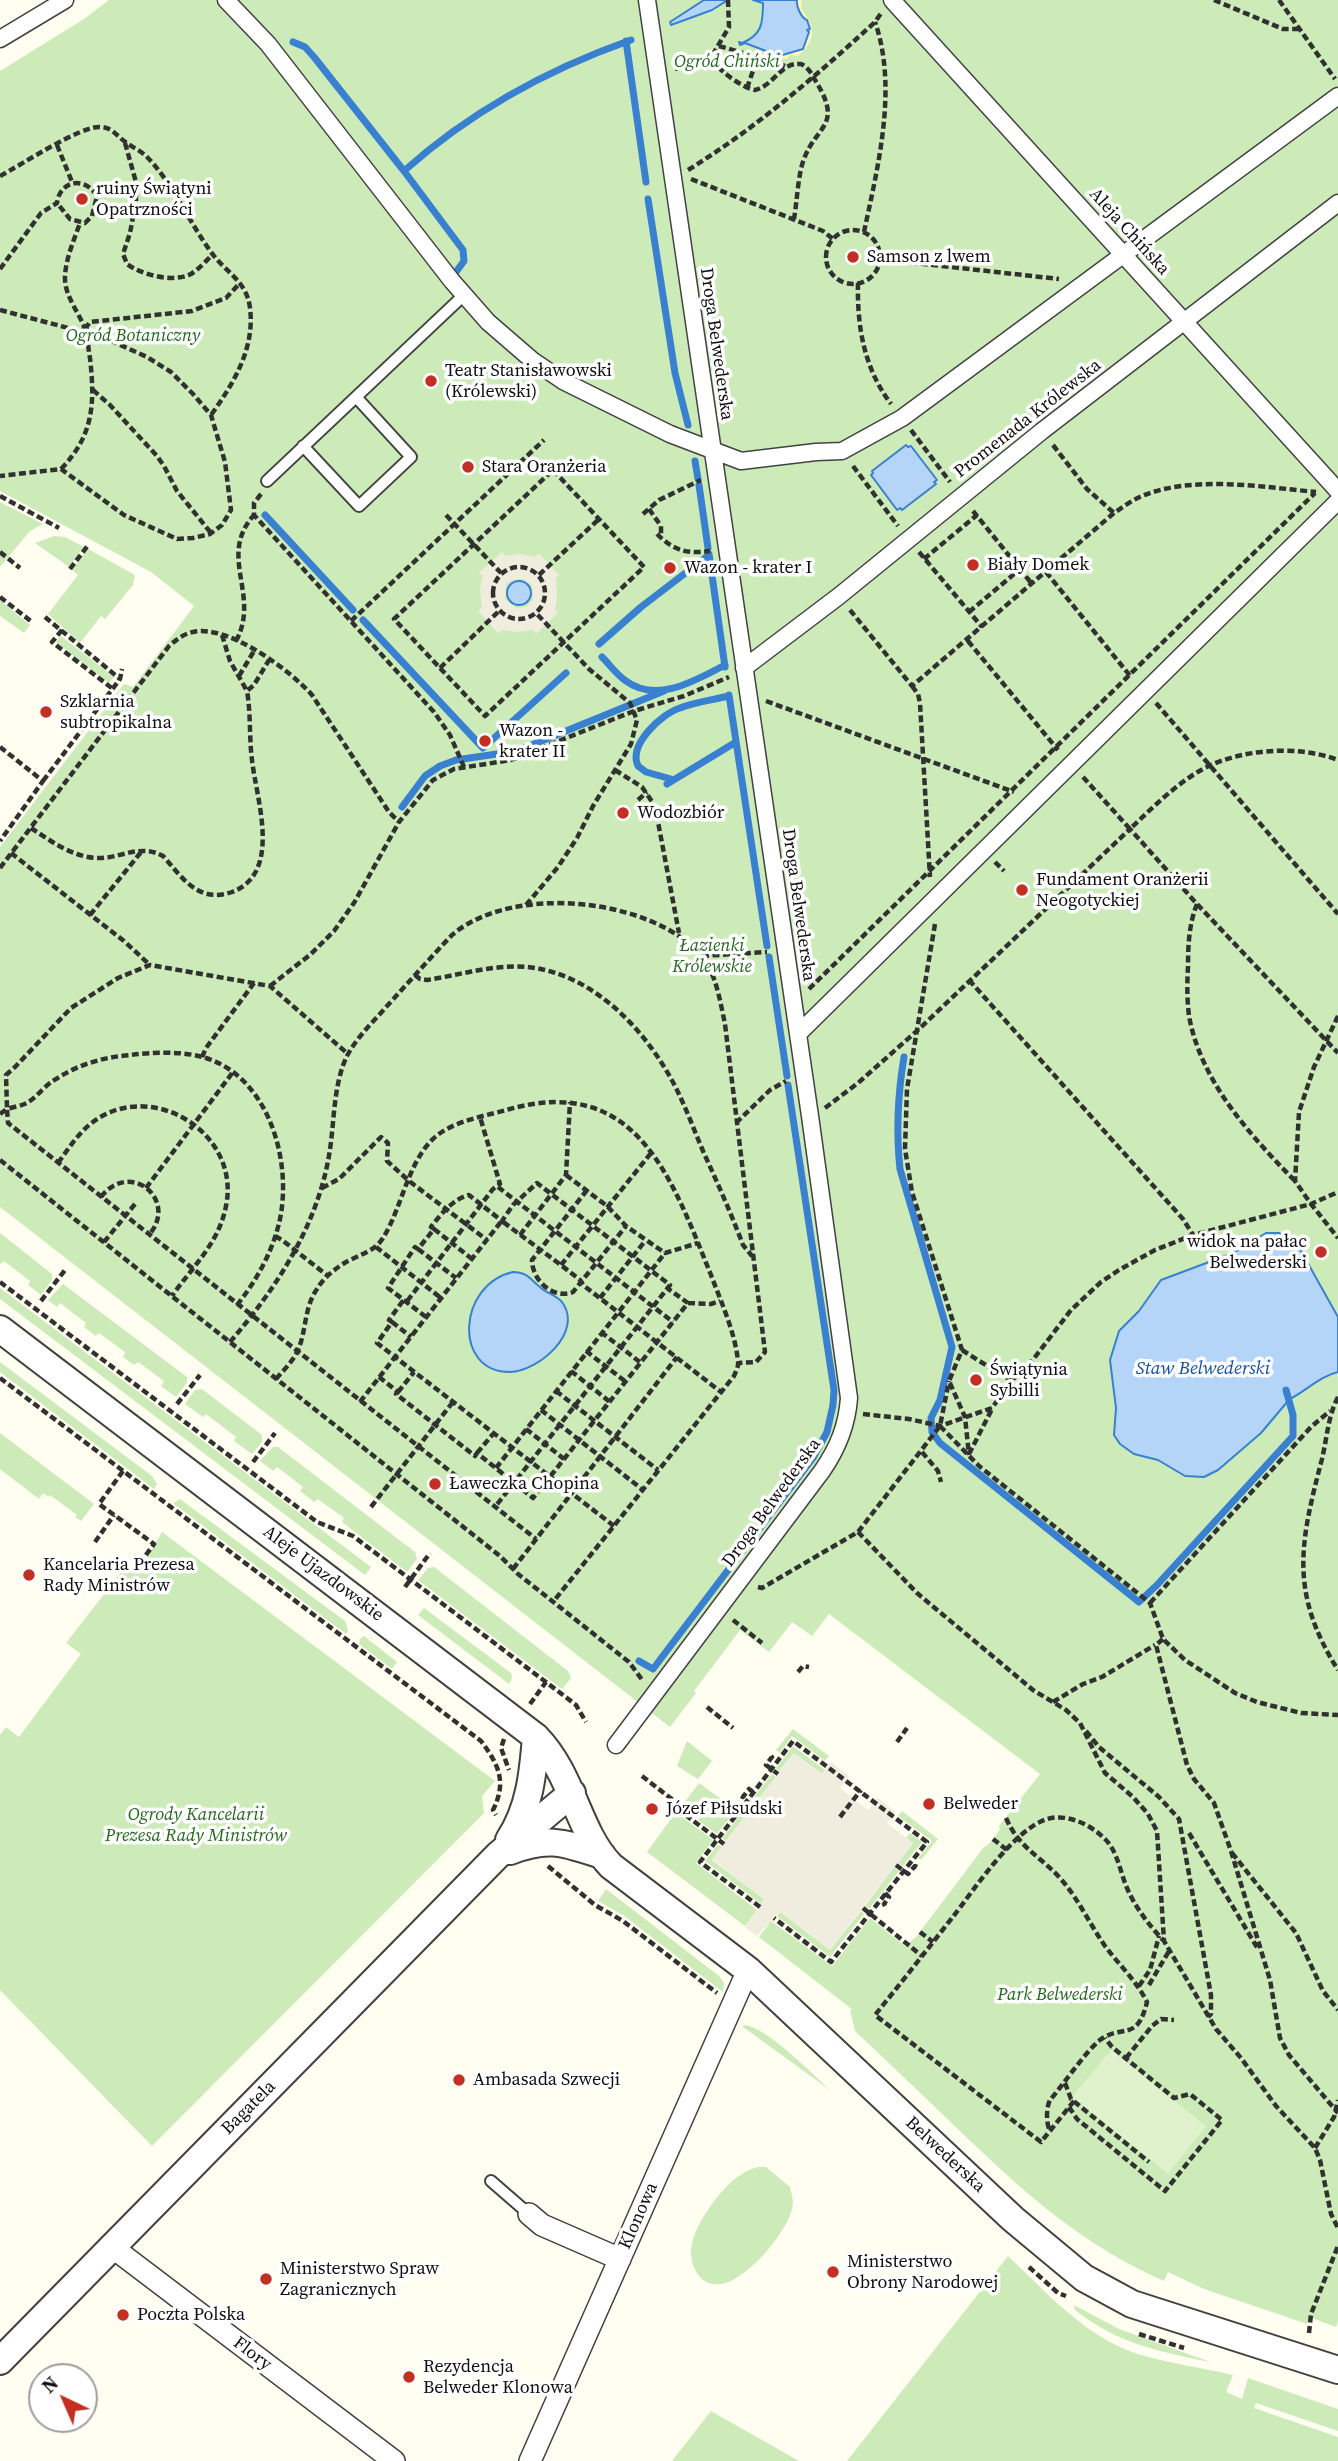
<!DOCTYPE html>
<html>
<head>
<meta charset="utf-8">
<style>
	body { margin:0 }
	#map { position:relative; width:1338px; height:2461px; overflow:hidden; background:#fffef0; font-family:"Source Serif 4",serif }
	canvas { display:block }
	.north { position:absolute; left:28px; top:2363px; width:70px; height:70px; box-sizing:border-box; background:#fff; border:2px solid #9f9f9f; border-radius:50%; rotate:316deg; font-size:19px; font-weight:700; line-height:28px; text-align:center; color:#0f0f0f }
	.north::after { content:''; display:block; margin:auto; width:24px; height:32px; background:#c33023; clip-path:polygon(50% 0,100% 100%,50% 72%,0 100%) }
</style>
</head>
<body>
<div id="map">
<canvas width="1338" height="2461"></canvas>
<div class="north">N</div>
</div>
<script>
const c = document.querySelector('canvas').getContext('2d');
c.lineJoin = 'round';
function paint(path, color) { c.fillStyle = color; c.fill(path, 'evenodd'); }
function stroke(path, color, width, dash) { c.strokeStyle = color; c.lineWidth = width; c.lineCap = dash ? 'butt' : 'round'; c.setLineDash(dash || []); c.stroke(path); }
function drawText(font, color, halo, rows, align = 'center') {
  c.font = font + ' "Source Serif 4",serif'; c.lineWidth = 7; c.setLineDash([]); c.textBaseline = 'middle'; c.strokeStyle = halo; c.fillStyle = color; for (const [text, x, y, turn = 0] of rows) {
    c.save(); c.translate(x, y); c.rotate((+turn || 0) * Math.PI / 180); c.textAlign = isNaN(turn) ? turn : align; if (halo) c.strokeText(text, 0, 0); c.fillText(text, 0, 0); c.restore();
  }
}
paint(new Path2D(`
	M109,0H1338V2321L1336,2327L1312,2318L1308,2320L1307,2324L1204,2289L1168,2272L1164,2281C1081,2244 1027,2195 963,2134C927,2099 891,2065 855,2031L850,2010H853L759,1937L771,1921L832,1966L870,1918L905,1946L916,1937L984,1847C991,1844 995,1836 1000,1829L999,1826L1040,1774L829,1614L812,1636L792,1622L769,1652L740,1630L694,1691L696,1693L670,1727L0,1207V847L124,684L133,687L194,606L151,572L0,491V71L84,19Z
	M0,502L43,524L30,531L0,567Z
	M54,536L65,537L84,547L69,567L35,543Z
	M88,549L135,575L133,585L105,619L101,616L80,643L48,614L78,575L72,570Z
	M0,600L30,625L24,633L0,616Z
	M61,636L114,677L109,683L56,642Z
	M0,1233L52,1274V1280L41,1295L28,1285L30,1281L4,1261L0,1264Z
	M63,1284L187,1377V1383L176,1397L161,1386L164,1381L138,1362L134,1365L123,1357L125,1352L99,1333L96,1336L84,1327L86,1323L60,1303L57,1307L48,1300Z
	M0,1288L371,1567L365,1575L0,1299Z
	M0,1362L152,1476L157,1484L154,1489L0,1372Z
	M202,1389L262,1435V1442L252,1454L234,1441L236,1437L206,1414L203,1417L185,1404L195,1390Z
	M0,1433L94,1504L81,1521L75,1517L77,1515L50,1495L49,1497L43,1493L39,1499L0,1469Z
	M273,1447H278L415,1552L417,1559L407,1572L342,1522L344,1518L318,1499L314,1502L300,1491L303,1487L277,1467L273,1471L260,1461Z
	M180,1499L345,1621L348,1630L346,1634L173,1503Z
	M162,1532L495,1781L482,1796L484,1813L152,2146L0,1990V1735L6,1727L19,1737L81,1654L66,1643L126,1566L135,1572L153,1548Z
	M434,1567L568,1671L571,1678L562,1689L418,1580L428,1568Z
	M424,1608L511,1673L512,1678L509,1684L418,1615Z
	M364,1636L397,1662L392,1669L359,1644L360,1639Z
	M793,1729L829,1756L825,1761L792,1736L780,1753L776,1750Z
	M687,1741L712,1761L698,1779L677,1766Z
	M793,1746L825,1770L822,1774L794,1753L779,1771L776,1768Z
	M772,1774L776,1777L726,1841L722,1838Z
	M699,1783L733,1808L739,1800L742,1802L717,1834L698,1820L703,1812L698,1809L693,1816L681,1807Z
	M902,1811L938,1839L921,1860L918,1858L932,1841L898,1816Z
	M676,1812L713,1840L696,1863L757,1910L745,1926L647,1852Z
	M910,1833L922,1842L903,1866L898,1863L913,1843L906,1838Z
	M718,1844L722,1847L712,1860L764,1899L761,1904L705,1861Z
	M894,1867L899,1871L869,1909L865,1906Z
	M606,1889L719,1976L724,1983L723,1992L623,1915L598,1901Z
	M861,1911L864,1914L830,1957L777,1916L780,1912L830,1950Z
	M744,2025C767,2027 810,2072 830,2090L743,2027Z
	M758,2167H766L790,2187C791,2192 793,2198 793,2203C791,2229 748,2279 722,2284C715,2285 707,2284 702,2279C684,2260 691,2237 704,2216C717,2196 734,2173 758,2167Z
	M1008,2256C1044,2290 1080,2331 1127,2350C1157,2362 1200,2367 1233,2375L1226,2392L1242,2399L1248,2378L1338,2409V2431L1256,2403L1254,2408L1338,2437V2461H847Z
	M1074,2305L1119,2329L1213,2363C1160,2351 1119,2345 1075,2310Z
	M711,2411L799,2461H672Z`), '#ccebb9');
paint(new Path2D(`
	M797,0H802L801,8C816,29 817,39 798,56L790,55L787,59L775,58L776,55L783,56L793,51L796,52L805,45L809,32L807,30L809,29L807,21L797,6Z`), '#fcf6bb');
paint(new Path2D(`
	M1111,2050L1206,2126L1168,2174L1072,2097Z`), '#dff2cb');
paint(new Path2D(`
	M502,552L505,556L519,554L535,557L539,553L559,575L556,579L557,596L555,610L558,613L536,634L533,630L517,632L502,630L498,633L478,611L482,607L480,589L483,576L479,573ZM514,579H524L532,585L533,600L526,607L516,608L505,599L506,584Z
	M794,1753L821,1774L831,1762L849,1776L840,1788L868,1810L878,1798L896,1812L887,1823L913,1843L830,1950L780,1912L757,1936L746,1928V1925L764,1899L712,1859Z`), '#f0eddf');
const water = new Path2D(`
	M704,0H728L712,10L671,25L670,22Z
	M753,0H797C796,6 801,18 807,20L810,29L807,30L809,32L803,49L779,56L745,43L740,45L739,42L742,43C762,35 763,23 763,3Z
	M906,445L908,447L911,446L937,480L934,482L936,484L902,510L900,508L897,510L871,475L873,473L872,471Z
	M507 593a12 12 0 1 1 24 0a12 12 0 1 1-24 0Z
	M1266,1233H1279L1296,1242L1338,1317V1372C1320,1376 1306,1391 1290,1399L1287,1396L1288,1401L1261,1433L1218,1470L1204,1477L1185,1476L1158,1460L1134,1454L1120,1444L1114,1435L1116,1408L1110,1360L1119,1331L1139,1311L1161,1280L1233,1253Z
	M513,1272C527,1272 530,1279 540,1287C546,1293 556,1295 562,1302C584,1332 539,1371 510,1372C452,1372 458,1284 513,1272Z`);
paint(water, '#b4d5f8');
stroke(water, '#3980d1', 2);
stroke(new Path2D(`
	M626,41L646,182
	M293,42L305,47L314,57L404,171C471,111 546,70 631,40
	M404,171L463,250L464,261L456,272
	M648,199L675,373L688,425
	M695,461L698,479
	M699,485L708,548
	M265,515L353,610
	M709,554L725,667
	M363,620L483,748L566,673
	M599,644L641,607L709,555
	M602,657C610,665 617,675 626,681C657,704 696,680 725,665
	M729,695L767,946
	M671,779L646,772L638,766C628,745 661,714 680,708C695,702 713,700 729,696
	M667,784L736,742
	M402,807L425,776L440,766L456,760L517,751L664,691
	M769,957L787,1076
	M904,1057C898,1093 896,1132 900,1169L952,1347L940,1400L931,1418L932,1432L940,1443L1139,1602L1157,1585L1293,1436V1415L1286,1390
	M639,1661L653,1669L813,1458L827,1432L833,1405L834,1390L788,1085`), '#3980d1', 7);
const service = new Path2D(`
	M303,446L359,506L411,457L356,397
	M267,481L464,295
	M491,2181L529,2214`);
const pedestrian = new Path2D(`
	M226,0L268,44L452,281L488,322L532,360L563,381L670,434L741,461L816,452L842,451L902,418L1338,96
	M892,0L1338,491
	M0,39L65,0
	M744,668L839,596L1042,431L1338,203
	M798,1034L1338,501
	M616,1745L822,1471C838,1448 847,1426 849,1398L810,1116L647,0`);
const minor = new Path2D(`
	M529,2214L542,2225L620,2259
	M112,2247L394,2461
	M530,2461L748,1970`);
const tertiary = new Path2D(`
	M0,1329L536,1737C574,1776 577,1831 611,1866L748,1970L1013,2219L1084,2278L1132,2304L1338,2370
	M509,1840C530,1808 533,1773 536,1737
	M510,1851C549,1836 564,1843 602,1855
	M0,2361L498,1855L572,1793`);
stroke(service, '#424242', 14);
stroke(pedestrian, '#424242', 19);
stroke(minor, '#424242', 24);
stroke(tertiary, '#424242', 30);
stroke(new Path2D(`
	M728,0L729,27L712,56C713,68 743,88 755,90C775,85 780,62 801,64C810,68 813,77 818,85C842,126 816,126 804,159C798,174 797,202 794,219
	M1214,0L1283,29H1298
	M1279,0L1335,79
	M719,46L743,53
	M772,62L785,66
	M675,69L712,59
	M747,88L755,65
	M125,143L136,182V201L130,233L123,254L127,264C142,275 173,283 191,274C199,269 206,261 212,255
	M57,145L72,182
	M688,170C756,128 816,76 875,22L882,12
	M0,176C21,165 80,126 100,127C113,127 117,137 127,143C132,147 139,150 145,155C171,180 189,222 211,252C225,272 247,281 250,308C255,348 234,383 211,415
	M691,179L823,231L833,239
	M826 257a27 27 0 1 1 54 0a27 27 0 1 1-54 0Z
	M864,232C878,166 898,88 875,22
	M879,259L1059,279
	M0,269L41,213L57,203C60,180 85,176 97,196L92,216L85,223L70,219L57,203
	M858,283C857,327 864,368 891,404
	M0,310L72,329H85L147,357L171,372L193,394L211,415L225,462L231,510L222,525L210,534L193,538L177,539L124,515L61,469L0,476
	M85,329L90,322L192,311L226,298L240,283
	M93,390L110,405L157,456L164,466L177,491L211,533
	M911,430L950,482
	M1053,445L1087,489L1114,513
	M853,466L898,526
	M61,469C94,435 95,403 90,358C88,348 88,336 84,326C77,310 64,294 65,276C66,258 74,240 80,223
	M553,470L644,567L485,716L394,619Z
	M261,494L254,503V515L434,712L450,735L464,767
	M0,496L59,528
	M649,509L661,526V538
	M973,511L1032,584
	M643,514L659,500L701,480
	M446,515L501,573
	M657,534C674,551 687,554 710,551
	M0,552L20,568
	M919,552L982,627
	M924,559L977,515
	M493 593a26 26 0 1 1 52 0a26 26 0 1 1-52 0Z
	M70,569L89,544
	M1046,572L1131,677
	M539,575L599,519
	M0,597L32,622
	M850,610L912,686L1114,513C1123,507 1132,500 1142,496C1192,475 1263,487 1316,492
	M969,612L1020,569
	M45,617L120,679
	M351,621L544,440
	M62,630L52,642L113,689
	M222,635L230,661L247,691
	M236,641C261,595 217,556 254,515
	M968,641L1058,750
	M440,668L499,611
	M239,676L254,651
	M912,686L918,694L920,703L930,877
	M766,701L1014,792
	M1156,703L1338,914
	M0,747L43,781L0,841
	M615,770L642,787L655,806L679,933
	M1083,777L1130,829C1151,809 1172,788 1196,773C1234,749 1296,744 1338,760
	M43,781L120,679L122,669
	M638,800L647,792
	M31,828C51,841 72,857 97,858C120,859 140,843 163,856C182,877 198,904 232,892C283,873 256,798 252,760C249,737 251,714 247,691L254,685L269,660
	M11,853L124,941L150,965
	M995,862L1004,871
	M0,868L169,646C176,640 183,634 193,632C228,624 290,670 312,695L389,812L399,822
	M1197,904C1189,924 1188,945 1188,967C1187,983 1187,1000 1189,1016C1201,1082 1250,1135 1295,1181
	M526,905L558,867L577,838L593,806L631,744L637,720L630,703L589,669L536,613
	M90,915L142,851
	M935,924L907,1089L905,1149L912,1192L962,1350L949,1381L965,1417L969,1455
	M702,956L767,952
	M415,975L420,979L427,980C460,975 494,964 528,967C594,974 647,1031 676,1088C686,1108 694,1130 703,1151C717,1182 731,1213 743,1245L752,1256
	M969,980L1183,1219L1193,1235
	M270,986L311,954L334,931L354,903L399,822L433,780L454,769L511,760L634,711L684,696L729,677
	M809,989L1315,493
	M1338,1016L1314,1067L1299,1112L1295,1181L1311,1204L1338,1192
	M202,1057L206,1048L254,983
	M825,1108L858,1083L919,1029L1130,829L1197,904L1338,1053
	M0,1114L7,1109L6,1075L15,1067L71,1008L118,978L150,965L270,986L348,1054
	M736,1123L770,1090L786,1081
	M0,1160L500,1556L518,1574L629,1662L643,1681
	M58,1163C72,1144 83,1125 106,1114C165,1086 240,1139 226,1206C219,1243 193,1266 172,1296
	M566,1175L607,1206L626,1226L665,1253L698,1243
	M498,1187L673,1322
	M146,1188L233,1072
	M322,1188L339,1179L381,1137L388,1143L387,1161L409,1181L487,1240
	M587,1190L532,1260C532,1280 553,1300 573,1292L626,1226
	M101,1197C130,1159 179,1200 149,1235
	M434,1229L472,1259
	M520,1235L566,1175L570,1102
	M275,1236L282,1240L328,1276
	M104,1242L135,1204
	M376,1247L441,1298
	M418,1249L456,1278
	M561,1265L651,1153
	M0,1282L317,1522L353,1536L567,1698L576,1705L586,1722
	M600,1298L645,1241
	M41,1301L65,1270
	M688,1303L711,1304L720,1301
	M237,1305C257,1280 273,1251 280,1219C292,1161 269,1078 206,1058C184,1051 154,1052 131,1055C104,1057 79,1064 56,1079C45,1085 37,1097 27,1103C21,1106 13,1107 7,1109L8,1123L536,1539
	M426,1317L388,1288L415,1247L418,1249L434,1229L431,1227C441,1214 453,1199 469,1195L502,1221L513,1205L537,1183L670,1285L495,1507
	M392,1322L411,1337
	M601,1332L641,1363
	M230,1342C275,1290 315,1229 328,1161C335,1127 332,1087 347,1056C357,1037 373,1022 387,1006C409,982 430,958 452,935C511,884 648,897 700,954C716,972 720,1001 725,1024L765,1352L756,1362L739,1363
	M962,1350L1011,1381
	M586,1351L626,1382
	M571,1371L610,1402
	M379,1377L398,1392L396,1394L475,1456L477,1453L533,1498L688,1303L667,1288
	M0,1378L481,1741C499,1765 507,1782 493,1810L496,1815
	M276,1379C283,1371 291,1363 296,1354C307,1334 303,1309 317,1289C324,1277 337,1267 348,1261C361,1254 375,1251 383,1238C404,1205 409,1150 445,1130C464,1119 489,1115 510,1109C637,1074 672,1179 711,1275C721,1302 735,1332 738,1361C739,1366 736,1371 734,1376L553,1602
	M990,1389L1001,1395
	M556,1391L658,1470
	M398,1392L414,1372
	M1338,1397C1328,1416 1327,1438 1322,1459C1300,1543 1289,1592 1338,1670
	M360,1402L395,1357L377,1343L392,1322L389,1320L402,1302L408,1300L493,1189L500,1184L480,1117
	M177,1404L200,1375
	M541,1410L643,1490
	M863,1414L909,1419L940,1426L992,1408L1011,1381L1032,1361L1071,1310L1101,1282L1119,1270L1155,1250L1193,1235L1311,1204L1338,1238
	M940,1426L979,1466L1150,1603L1163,1639L1185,1660L1235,1693L1257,1702L1301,1713L1338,1715
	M526,1429L564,1459
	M922,1452L938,1471L941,1482
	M477,1453L493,1434
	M969,1454L992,1409
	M253,1462L275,1433
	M496,1468L665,1253
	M123,1471L99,1504L154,1544L134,1571
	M371,1507L453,1402
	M614,1526L395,1357L500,1223L502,1221C528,1241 554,1259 580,1280L583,1285L721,1392
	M858,1532L917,1593L1033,1690L1066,1710L1080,1723L1105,1773L1133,1797L1148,1814L1157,1831L1164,1941L1216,2029L1241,2058L1276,2106L1315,2148L1320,2160L1331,2214L1338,2228
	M95,1542L114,1515
	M513,1569L677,1357
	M405,1587L430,1553
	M758,1587L762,1588L858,1532L940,1426L949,1381
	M1150,1603L1311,1427L1330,1411
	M733,1620L762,1643
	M1163,1639L1156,1645L1187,1765L1194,1779L1214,1803L1231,1851L1270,1980L1280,2038L1289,2055L1338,2113
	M798,1672L803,1666L809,1667
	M1053,1702L1083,1684L1102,1677L1155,1645
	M530,1704L546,1682
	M707,1707L733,1728
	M1086,1731L1099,1747L1159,1797L1179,1819L1211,1995V2014L1208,2017
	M504,1739L501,1748L509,1770
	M897,1742L907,1728
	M771,1756L772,1757L766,1765L778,1774
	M642,1776L678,1804L675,1807L724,1844
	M741,1796L743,1797L749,1789L753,1792
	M840,1817L861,1790
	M1006,1818C1019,1848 1039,1855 1060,1878C1078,1898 1089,1923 1105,1946C1119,1965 1136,1980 1147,2002C1137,2043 1123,2023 1100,2040C1086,2051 1063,2085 1050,2100C1046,2108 1046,2123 1050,2131
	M1189,1833L1258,1949
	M993,1839L1007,1850
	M1232,1853L1296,1933L1323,1991L1338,2010
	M896,1865L908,1874L915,1866L917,1867
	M548,1866L595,1905L623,1921L717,1993
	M885,1893L889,1897L884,1904L885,1906
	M760,1907L700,1862L793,1741L927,1842L831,1962L774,1918
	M863,1908L922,1956
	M920,1932L933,1942
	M1149,1985L1169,1951
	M1139,1986L1150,1970L1159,1936
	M1126,2058L1152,2026L1161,2019L1174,2020
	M1065,2083L1071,2099L1149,2162
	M1074,2101L1041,2142L875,2015C901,1983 926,1951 952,1918C974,1890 1013,1830 1047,1819C1068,1813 1091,1825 1105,1839C1118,1852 1120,1872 1127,1888C1135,1907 1149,1925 1163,1940
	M1069,2107L1077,2119L1165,2191L1222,2120L1190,2094L1174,2098L1112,2047L1105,2038
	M1315,2148L1334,2117L1338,2100
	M1029,2267L1058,2293L1066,2296
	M1309,2333L1311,2314L1338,2246
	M1139,2334L1184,2348`), '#313131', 4.5, [7, 3.5]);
stroke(service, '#fff', 10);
stroke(pedestrian, '#fff', 16);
stroke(minor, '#fff', 21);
stroke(tertiary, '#fff', 26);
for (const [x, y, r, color] of [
	[82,199,7,"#c33023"],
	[853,257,7,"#c33023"],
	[431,381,7,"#c33023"],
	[468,467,7,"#c33023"],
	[973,565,7,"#c33023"],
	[670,568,7,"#c33023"],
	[46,712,7,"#c33023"],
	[485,741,7,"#c33023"],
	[623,813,7,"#c33023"],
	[1022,890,7,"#c33023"],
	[1321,1252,7,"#c33023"],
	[976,1380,7,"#c33023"],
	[435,1484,7,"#c33023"],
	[29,1575,7,"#c33023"],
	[929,1804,7,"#c33023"],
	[652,1809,7,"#c33023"],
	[459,2080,7,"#c33023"],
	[833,2272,7,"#c33023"],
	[266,2279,7,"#c33023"],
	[123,2315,7,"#c33023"],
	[409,2377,7,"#c33023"]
]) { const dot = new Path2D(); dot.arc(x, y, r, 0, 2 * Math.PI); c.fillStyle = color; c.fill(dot); stroke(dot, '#fff', 2.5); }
drawText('italic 18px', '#23691d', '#fff', [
	["Ogród Chiński",727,62],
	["Ogród Botaniczny",133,336],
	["Łazienki",712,946],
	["Królewskie",712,967],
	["Ogrody Kancelarii",196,1815],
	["Prezesa Rady Ministrów",196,1836],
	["Park Belwederski",1060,1995]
]);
drawText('18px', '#0f0f0f', '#fff', [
	["ruiny Świątyni",96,189],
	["Opatrzności",96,210],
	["Samson z lwem",867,257],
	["Teatr Stanisławowski",445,371],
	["(Królewski)",445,392],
	["Stara Oranżeria",482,467],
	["Biały Domek",987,565],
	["Wazon - krater I",684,568],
	["Szklarnia",60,702],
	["subtropikalna",60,723],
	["Wazon -",499,731],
	["krater II",499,752],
	["Wodozbiór",637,813],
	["Fundament Oranżerii",1036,880],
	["Neogotyckiej",1036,901],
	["widok na pałac",1307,1242,"right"],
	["Belwederski",1307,1263,"right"],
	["Świątynia",990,1370],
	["Sybilli",990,1391],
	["Ławeczka Chopina",449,1484],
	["Kancelaria Prezesa",43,1565],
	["Rady Ministrów",43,1586],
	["Belweder",943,1804],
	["Józef Piłsudski",666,1809],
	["Ambasada Szwecji",473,2080],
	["Ministerstwo",847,2262],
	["Obrony Narodowej",847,2283],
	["Ministerstwo Spraw",280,2269],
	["Zagranicznych",280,2290],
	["Poczta Polska",137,2315],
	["Rezydencja",423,2367],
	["Belweder Klonowa",423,2388]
], 'left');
drawText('18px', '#0f0f0f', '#fff', [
	["Aleja Chińska",1129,232,48],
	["Droga Belwederska",716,344,82],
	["Promenada Królewska",1028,419,-38],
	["Droga Belwederska",798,905,82],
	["Droga Belwederska",772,1503,-54],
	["Aleje Ujazdowskie",323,1574,37],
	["Bagatela",249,2108,-45],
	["Belwederska",945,2155,43],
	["Klonowa",639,2216,-66],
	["Flory",252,2354,37]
]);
drawText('italic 19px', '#1453a4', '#fff', [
	["Staw Belwederski",1203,1369]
]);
</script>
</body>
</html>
